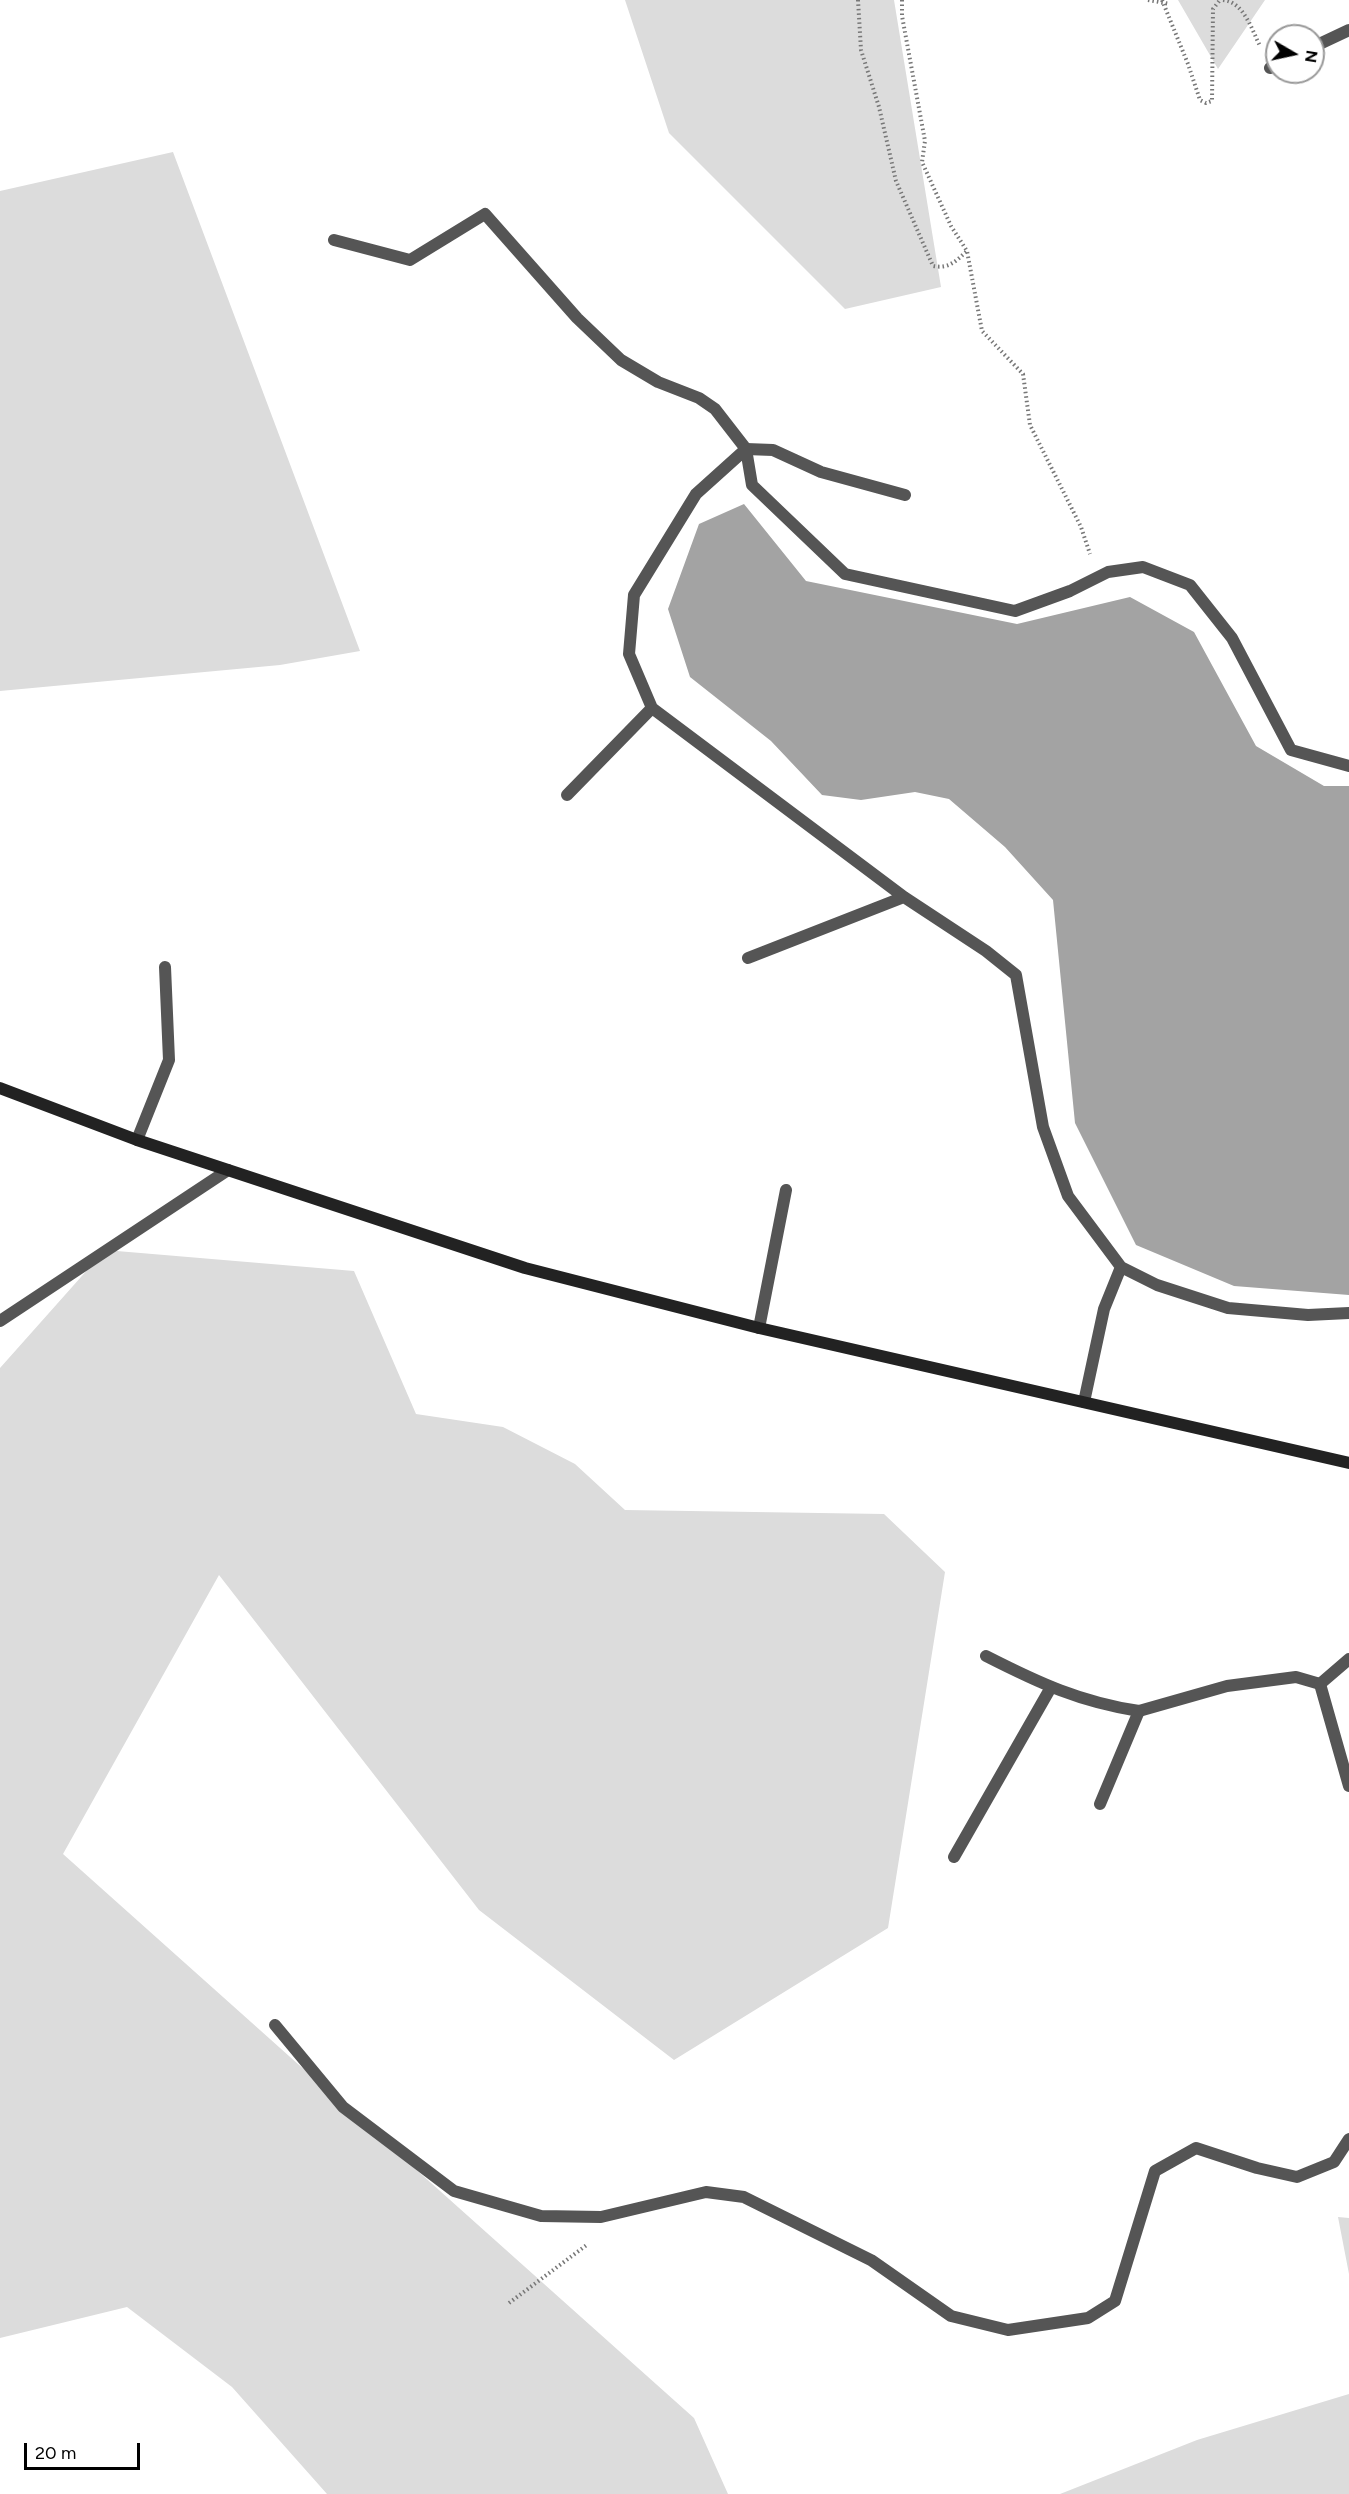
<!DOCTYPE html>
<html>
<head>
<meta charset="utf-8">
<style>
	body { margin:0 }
	#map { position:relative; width:1349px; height:2494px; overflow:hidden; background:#fff; font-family:Figtree,sans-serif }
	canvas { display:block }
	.north { position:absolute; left:1265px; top:24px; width:60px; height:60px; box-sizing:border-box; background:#fff; border:2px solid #999; border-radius:50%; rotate:99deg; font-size:16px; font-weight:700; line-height:24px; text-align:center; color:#000 }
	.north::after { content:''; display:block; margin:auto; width:21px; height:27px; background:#000; clip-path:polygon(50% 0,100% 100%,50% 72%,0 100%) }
	.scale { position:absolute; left:24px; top:2443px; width:116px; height:27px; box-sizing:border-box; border:3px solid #000; border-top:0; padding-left:8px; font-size:18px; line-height:21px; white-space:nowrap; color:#000; -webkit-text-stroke:4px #fff; paint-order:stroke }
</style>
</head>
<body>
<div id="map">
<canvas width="1349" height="2494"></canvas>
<div class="north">N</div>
<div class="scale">20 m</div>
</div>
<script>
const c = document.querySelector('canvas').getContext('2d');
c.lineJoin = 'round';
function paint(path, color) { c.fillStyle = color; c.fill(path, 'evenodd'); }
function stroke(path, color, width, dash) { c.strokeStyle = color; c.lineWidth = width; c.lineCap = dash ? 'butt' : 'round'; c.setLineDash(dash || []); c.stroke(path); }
paint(new Path2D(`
	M625,0H894L941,287L845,309L669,133Z
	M1178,0H1265L1218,69Z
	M173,152L360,651L280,665L0,691V191Z
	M105,1250L354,1271L416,1414L503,1427L575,1464L625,1510L884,1514L945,1572L888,1928L674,2060L479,1910L219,1575L63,1854L694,2418L728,2494H327L232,2387L127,2307L0,2338V1368Z
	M1338,2217L1349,2218V2274Z
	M1349,2394V2494H1060L1197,2440Z`), '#dcdcdc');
paint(new Path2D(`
	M744,504L806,581L1017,624L1130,597L1194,632L1256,746L1324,786H1349V1295L1234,1286L1136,1245L1075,1123L1053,900L1005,847L949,799L915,792L861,800L822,795L771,741L690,677L668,609L699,524Z`), '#a3a3a3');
stroke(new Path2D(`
	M858,0L861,50L879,107L896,181L933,266C949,269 956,261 967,251
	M902,0V16L925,141L922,162L951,226L967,251L982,331L1023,374L1030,425L1081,527L1090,554
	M1148,0L1170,4
	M1162,0L1188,64L1200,100L1206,103L1212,101L1213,9L1220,0
	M1223,0C1244,2 1252,30 1260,46
	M509,2303L588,2244`), '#777', 4, [1.5, 3]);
stroke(new Path2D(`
	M1313,47L1349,30
	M1270,68L1277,65
	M746,449L773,450L821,472L905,495
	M1139,1711L1227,1686L1296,1677L1320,1684`), '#555', 12);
stroke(new Path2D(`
	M334,240L410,260L485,214L577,318L621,360L658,382L699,398L715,409L746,449L752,485L845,574L1015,611L1070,591L1108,572L1143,567L1190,585L1232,638L1291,750L1349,766
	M746,449L696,494L634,595L629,654L652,708L904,897L986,951L1016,975L1043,1127L1068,1196L1121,1267L1157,1285L1228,1308L1308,1315L1349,1313
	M567,795L652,708
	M748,958L904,897
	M137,1140L169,1060L165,967
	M0,1321L228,1170
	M759,1328L786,1190
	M1084,1402L1104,1309L1121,1267
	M986,1656C1039,1683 1080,1702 1139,1711L1100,1804
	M1349,1659L1320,1684L1349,1786
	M954,1857L1050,1689
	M275,2025L343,2107L454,2191L541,2216L601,2217L706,2192L744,2197L871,2260L951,2316L1008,2330L1088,2318L1115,2301L1155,2171L1196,2148L1257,2168L1297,2177L1334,2162L1349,2139`), '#555', 12);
stroke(new Path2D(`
	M0,1088L137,1140L525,1268L759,1328L1349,1463`), '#222', 12);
</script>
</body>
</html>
